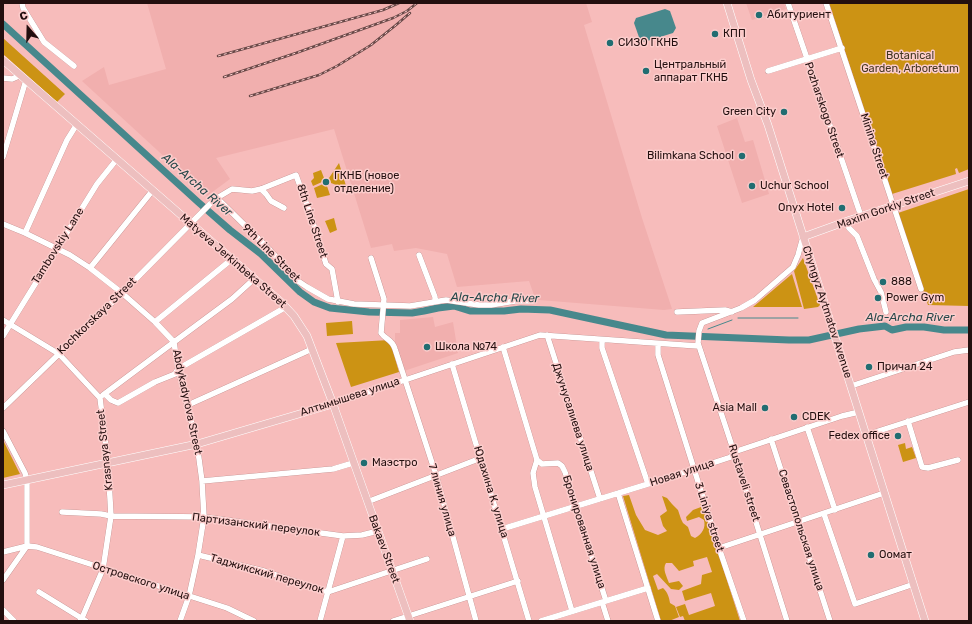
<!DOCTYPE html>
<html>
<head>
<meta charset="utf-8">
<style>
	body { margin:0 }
	#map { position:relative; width:972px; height:624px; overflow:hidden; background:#f7bcbb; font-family:Rubik,sans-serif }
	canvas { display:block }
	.frame { position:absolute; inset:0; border:4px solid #230f0f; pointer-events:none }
	.north { position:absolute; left:8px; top:8px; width:40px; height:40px; -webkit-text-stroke:3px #fccdcc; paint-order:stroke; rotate:340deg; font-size:11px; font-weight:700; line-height:16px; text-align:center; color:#230f0f }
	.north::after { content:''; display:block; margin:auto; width:14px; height:18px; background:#230f0f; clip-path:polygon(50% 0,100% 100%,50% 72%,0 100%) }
</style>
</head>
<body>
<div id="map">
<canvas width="972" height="624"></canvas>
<div class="frame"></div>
<div class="north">С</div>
</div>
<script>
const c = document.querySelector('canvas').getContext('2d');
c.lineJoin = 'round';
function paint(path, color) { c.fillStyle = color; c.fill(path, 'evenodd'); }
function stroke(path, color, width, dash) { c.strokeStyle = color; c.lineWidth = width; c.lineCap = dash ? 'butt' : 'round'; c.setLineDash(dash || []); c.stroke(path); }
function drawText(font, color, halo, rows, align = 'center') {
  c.font = font + ' Rubik,sans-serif'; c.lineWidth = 3; c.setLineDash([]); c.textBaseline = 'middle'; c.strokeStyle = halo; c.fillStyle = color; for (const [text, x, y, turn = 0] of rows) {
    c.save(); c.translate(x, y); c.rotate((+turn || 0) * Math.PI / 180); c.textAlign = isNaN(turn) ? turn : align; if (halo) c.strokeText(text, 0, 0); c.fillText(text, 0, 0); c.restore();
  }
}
paint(new Path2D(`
	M147,3H586L592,22L584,25L642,218L672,309L664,310L539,300L534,295L529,281L457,287L447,254L416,248L394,251L392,244L371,248L334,129L216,158L230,179L207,196L82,81L104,67L109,85L166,69Z
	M746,3H784L786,9L752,20Z
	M737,118L745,142L753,140L769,194L742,203L717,126Z
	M433,317L435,327L453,322L458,353L404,371L395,342V333H400V320Z`), '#f1afae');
paint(new Path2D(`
	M829,3H969V169L959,173L957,168L955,169L956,174L892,194Z
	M3,38L65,94L57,102L3,54Z
	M339,163L347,189L331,183L329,178Z
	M321,170L324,178L322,182L313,186L311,181L314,178L313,173Z
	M323,184L327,186L330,195L317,198L314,188Z
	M969,189V306L928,305L898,213Z
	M334,218L337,230L330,233L325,221Z
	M803,258L820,305L818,307L804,309L794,271Z
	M792,274L802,307H753Z
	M352,321L353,334L327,336L326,323Z
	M390,340L399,372L351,387L336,343Z
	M3,440L20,474L3,478Z
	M905,443L906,449L912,447L916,458L903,462L898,445Z
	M629,495L636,515L645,530L658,535L667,531L663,526L660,516L667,511L662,496L667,498L672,504L678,510L681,519L683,523L688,527L691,536L695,538C702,534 706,528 704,520L699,517L687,521L686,517L693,510L701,507L700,502H702L740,621H685L683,616L680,617L676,607L685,604L689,615L715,606L711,593L685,601L682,591L701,584L702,575L712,572L707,557L693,561L694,566L679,571L672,563H666C662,569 667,577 669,583L679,581L683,586L679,590L671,589L657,574L653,576L658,590L663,588C668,593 669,597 670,603L675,606L679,617L669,621H661L623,496Z`), '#cc9314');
paint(new Path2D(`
	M665,9L670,11L676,28L673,33L644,42L640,40L634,23L636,18Z`), '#47888c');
stroke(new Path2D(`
	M738,318H798
	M708,329L732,320`), '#47888c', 1);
stroke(new Path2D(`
	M3,24L198,202L230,230L261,254L300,292L314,302L330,308L369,312L412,313L424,311L438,308L454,306L470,311H504L521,309L550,310L666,335L789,340H809L859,329L885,326L892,330L906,327H924L944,330H969`), '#47888c', 7);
const minor = new Path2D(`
	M22,3L23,8L44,42L74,66
	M788,3L861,216
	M826,3L921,289
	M768,71L842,48
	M3,78L12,79L21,75
	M3,157L26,80
	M261,189L266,194L271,201L284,208
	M217,198L232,189L252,191L261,189L296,175L311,216L326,264L332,269L338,302
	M846,222L849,228L857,236L874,279L881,292L886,312
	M3,224L25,233L70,255L90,268L122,293L155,322L174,342L178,369L197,444L202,481L204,517L198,555L189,596L180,621
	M25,233L67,140L77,124
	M419,255L435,297V302
	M371,258L384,299L381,333C386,340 392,339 395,349L436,475L476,621
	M90,268L153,190
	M677,312L725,310L732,312
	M3,320L59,354L100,398L108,463L111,516L103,569L82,618L80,621
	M155,322L232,259
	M547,335L600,499
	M3,336L97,184L117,159
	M602,340V348L648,484
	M658,344V355L719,548L744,621
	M503,347L537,460L542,464L558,463L562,466L565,472L606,601
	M452,364L529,621
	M851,386L954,352L969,350
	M105,394L111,400L118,403L155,382L175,374L178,369L286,307
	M103,395L174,342L232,299L254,279
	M333,404L540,335L698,346
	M188,405L312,349
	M3,408L122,293L211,203L217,198L270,250L298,281L307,287L328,299L354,304L410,306L446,300L479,305H491L515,301H533
	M908,421L922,467L928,468L958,460
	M807,427L835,510
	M3,431L25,473L27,480V546L3,580
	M866,435L969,402
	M771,439L830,621
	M537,460L533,473L535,487L572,611
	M202,481L333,469L353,463
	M618,493L658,621
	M367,502L481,458
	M62,512L101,514L111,516L204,517L343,536L362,535L378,531
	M824,514L855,604L914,584
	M502,529L648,484L731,457L734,452L842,416L859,412
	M719,548L884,493
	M3,552L27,546L37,547L227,608L254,621
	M198,555L264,571L328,592L427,559
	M39,592L86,621
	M602,602L608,621
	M3,610L14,621
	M320,621L343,536
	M393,621L518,581
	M541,621L648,588
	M787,621L734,452L698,343L699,331L702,323L741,308L755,300L793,267L798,255L803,237`);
const major = new Path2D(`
	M727,3L751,80L768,125L925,621
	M3,60L281,302L294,316L307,336L333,404L410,621
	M803,237L850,220L969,181
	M3,485L197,444L333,404`);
stroke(minor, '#b88281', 6);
stroke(major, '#fff', 8);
stroke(minor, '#fff', 5.5);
stroke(major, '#edbfbf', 7);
const rail = new Path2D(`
	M218,56L383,10L399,3
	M224,77L296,53L393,18L407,11L417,3
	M250,96L319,75L337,66L371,45L396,25L410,13`);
stroke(rail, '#694948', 2.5);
stroke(rail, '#fccdcc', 1, [3]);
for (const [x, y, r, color] of [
	[759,15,4,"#216d71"],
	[715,34,4,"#216d71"],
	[610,43,4,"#216d71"],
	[646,71,4,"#216d71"],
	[784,112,4,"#216d71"],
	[742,156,4,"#216d71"],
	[326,182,4,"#216d71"],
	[752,186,4,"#216d71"],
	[842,208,4,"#216d71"],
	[883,282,4,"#216d71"],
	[878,298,4,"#216d71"],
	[427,347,4,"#216d71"],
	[869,367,4,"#216d71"],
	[765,408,4,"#216d71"],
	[794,417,4,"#216d71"],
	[898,436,4,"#216d71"],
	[364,463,4,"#216d71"],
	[871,555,4,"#216d71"]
]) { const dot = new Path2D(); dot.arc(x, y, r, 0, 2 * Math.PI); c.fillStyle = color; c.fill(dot); stroke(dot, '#fccdcc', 1.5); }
drawText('11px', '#230f0f', '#fccdcc', [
	["Абитуриент",767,15],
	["КПП",723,34],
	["СИЗО ГКНБ",618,43],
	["Центральный",654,65],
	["аппарат ГКНБ",654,78],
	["Green City",776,112,"right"],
	["Bilimkana School",734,156,"right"],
	["ГКНБ (новое",334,176],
	["отделение)",334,189],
	["Uchur School",760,186],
	["Onyx Hotel",834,208,"right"],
	["888",891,282],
	["Power Gym",886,298],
	["Школа №74",435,347],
	["Причал 24",877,367],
	["Asia Mall",757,408,"right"],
	["CDEK",802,417],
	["Fedex office",890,436,"right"],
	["Маэстро",372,463],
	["Оомат",879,555]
], 'left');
drawText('11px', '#433620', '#fccdcc', [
	["Botanical",910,56],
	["Garden, Arboretum",910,69]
]);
drawText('11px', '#230f0f', '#fccdcc', [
	["Pozharskogo Street",824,110,71],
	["Minina Street",874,146,72],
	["Maxim Gorkiy Street",886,209,-19],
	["8th Line Street",312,221,72],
	["Tambovskiy Lane",58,246,-58],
	["9th Line Street",271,253,45],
	["Matyeva Jerkinbeka Street",233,261,41],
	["Chyngyz Aytmatov Avenue",827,312,72],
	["Kochkorskaya Street",97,316,-44],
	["Алтымышева улица",350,397,-18],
	["Abdykadyrova Street",187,402,78],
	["Джунусалиева улица",573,417,72],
	["Krasnaya Street",105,450,-96],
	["Новая улица",682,473,-18],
	["Rustaveli street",744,483,72],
	["Юдахина К. улица",491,492,73],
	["7 линия улица",442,500,74],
	["3 Liniya street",709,517,72],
	["Партизанский переулок",256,525,7],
	["Севастопольская улица",801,530,72],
	["Бронированная улица",584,532,72],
	["Bakaev Street",384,549,70],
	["Таджикский переулок",267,574,16],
	["Островского улица",141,581,18]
]);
drawText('italic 12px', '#26484a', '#fccdcc', [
	["Ala-Archa River",197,185,41],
	["Ala-Archa River",495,298,1],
	["Ala-Archa River",910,318]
]);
</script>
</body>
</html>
